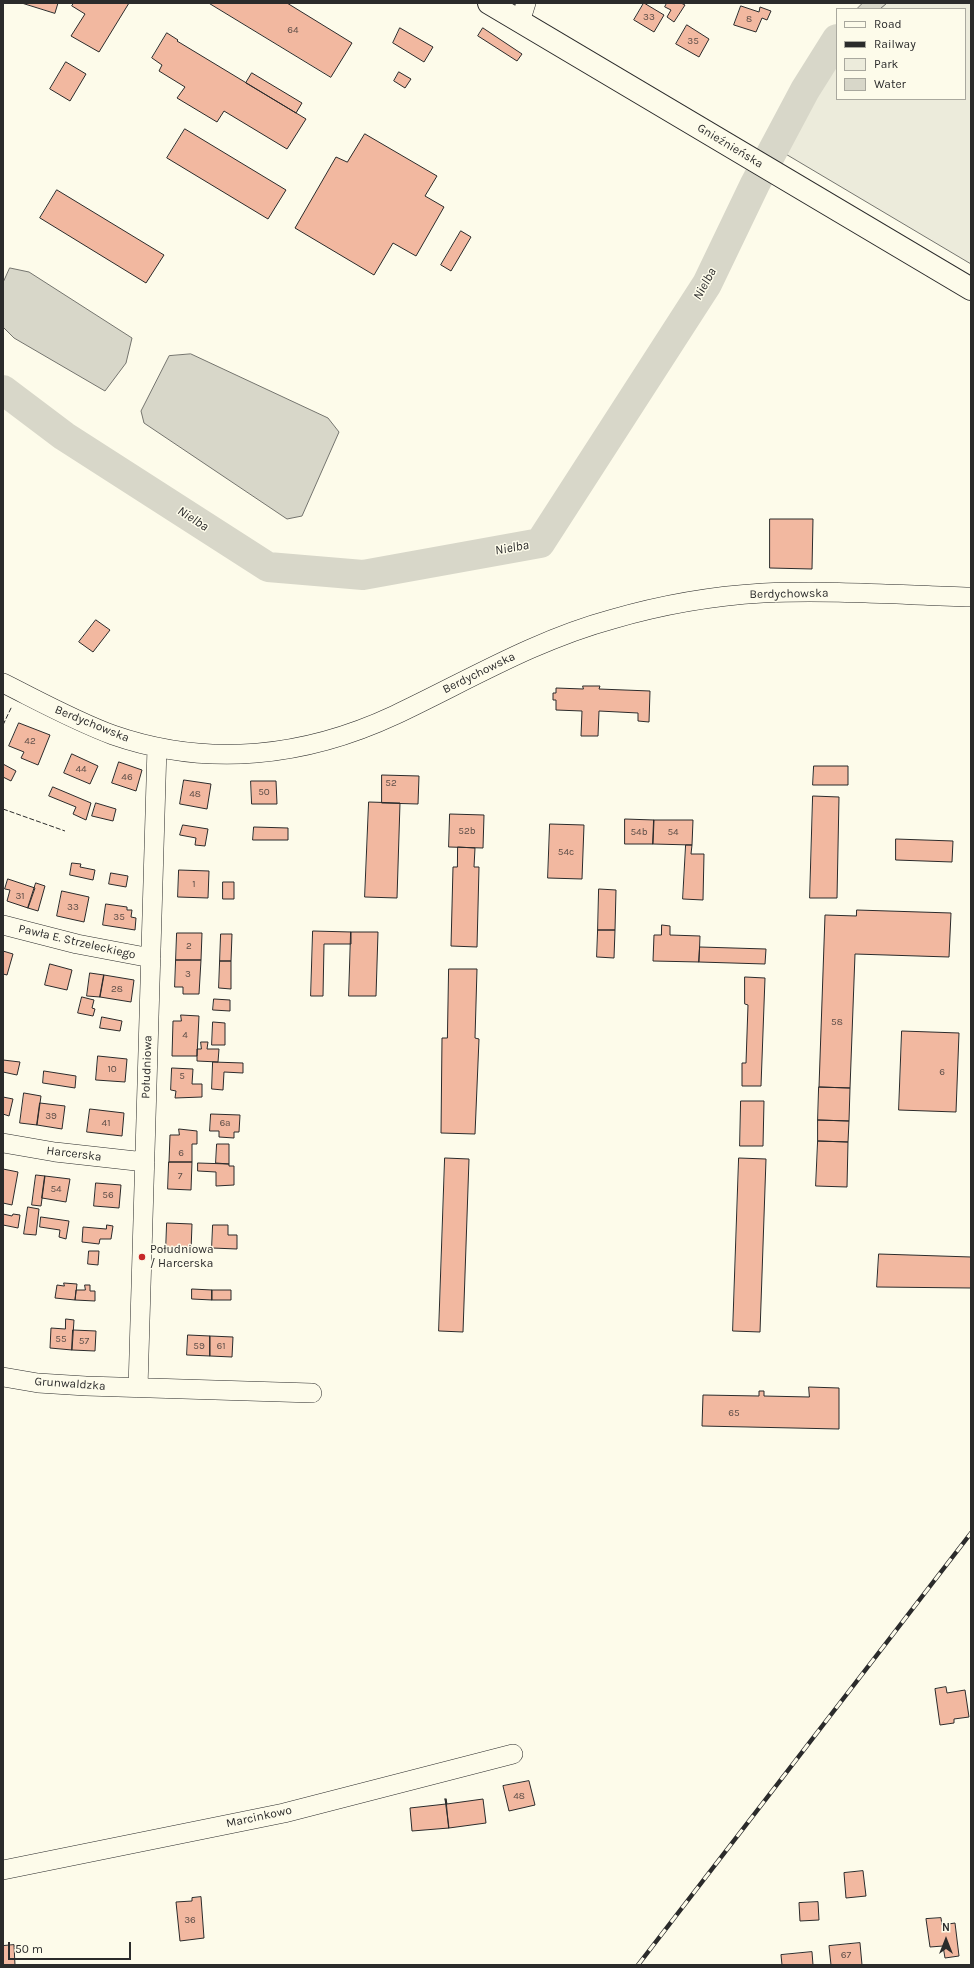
<!DOCTYPE html>
<html>
<head>
<meta charset="utf-8">
<style>
	body { margin:0 }
	#map { position:relative; width:974px; height:1968px; overflow:hidden; background:#fdfbea; font-family:Karla,sans-serif }
	canvas { display:block }
	.frame { position:absolute; inset:0; border:4px solid #2b2b2b; pointer-events:none }
	.legend { position:absolute; left:836px; top:8px; width:130px; height:92px; box-sizing:border-box; background:#fdfbea; border:1px solid #a9a89e; margin:0; padding:5px 7px; list-style:none; font-size:12px; color:#2b2b2b }
	.legend li { display:flex; align-items:center; gap:8px; height:20px }
	.legend b { width:20px; border:1px solid #a9a89e }
	.north { position:absolute; left:926px; top:1920px; width:40px; height:40px; -webkit-text-stroke:3px #fdfbea; paint-order:stroke; rotate:0deg; font-size:11px; font-weight:700; line-height:16px; text-align:center; color:#2b2b2b }
	.north::after { content:''; display:block; margin:auto; width:14px; height:18px; background:#2b2b2b; clip-path:polygon(50% 0,100% 100%,50% 72%,0 100%) }
	.scale { position:absolute; left:8px; top:1942px; width:123px; height:18px; box-sizing:border-box; border:2px solid #2b2b2b; border-top:0; padding-left:5px; font-size:12px; line-height:14px; white-space:nowrap; color:#2b2b2b; -webkit-text-stroke:3px #fdfbea; paint-order:stroke }
</style>
</head>
<body>
<div id="map">
<canvas width="974" height="1968"></canvas>
<div class="frame"></div>
<ul class="legend">
<li><b style="height:5px;background:#fdfbea"></b>Road</li>
<li><b style="height:5px;background:#2b2b2b"></b>Railway</li>
<li><b style="height:11px;background:#ecebdb"></b>Park</li>
<li><b style="height:11px;background:#d8d7c9"></b>Water</li>
</ul>
<div class="north">N</div>
<div class="scale">50 m</div>
</div>
<script>
const c = document.querySelector('canvas').getContext('2d');
c.lineJoin = 'round';
function paint(path, color) { c.fillStyle = color; c.fill(path, 'evenodd'); }
function stroke(path, color, width, dash) { c.strokeStyle = color; c.lineWidth = width; c.lineCap = dash ? 'butt' : 'round'; c.setLineDash(dash || []); c.stroke(path); }
function drawText(font, color, halo, rows, align = 'center') {
  c.font = font + ' Karla,sans-serif'; c.lineWidth = 3; c.setLineDash([]); c.textBaseline = 'middle'; c.strokeStyle = halo; c.fillStyle = color; for (const [text, x, y, turn = 0] of rows) {
    c.save(); c.translate(x, y); c.rotate((+turn || 0) * Math.PI / 180); c.textAlign = isNaN(turn) ? turn : align; if (halo) c.strokeText(text, 0, 0); c.fillText(text, 0, 0); c.restore();
  }
}
const green = new Path2D(`
	M887,3H971V264L784,153L816,87L837,54V99H965V9H880Z`);
paint(green, '#ecebdb');
stroke(green, '#74746e', 1);
const water = new Path2D(`
	M863,3H887L880,9H857Z
	M837,31V54L816,87L784,153L766,143Z
	M10,268L29,272L132,338L126,363L105,391L14,338L3,327V283Z
	M191,354L328,418L339,432L302,516L287,519L144,423L141,411L169,356Z`);
paint(water, '#d8d7c9');
stroke(water, '#74746e', 1);
stroke(new Path2D(`
	M3,390L64,436L268,567L363,575L540,543L707,284L755,184L805,90L837,39`), '#d8d7c9', 30);
const building = new Path2D(`
	M22,3H58L55,13Z
	M74,3H129L99,52L71,36L85,14L72,6Z
	M209,3H287L352,43L331,77Z
	M644,3L664,15L654,32L634,20Z
	M667,3H681L685,5L674,22L667,17L671,10L665,7Z
	M741,6L759,12L760,7L771,11L767,20L762,18L756,32L734,25Z
	M687,25L709,39L699,57L676,44Z
	M400,28L433,47L424,62L393,43Z
	M483,28L522,54L517,61L478,36Z
	M167,33L178,40L177,41L306,119L287,149L224,111L217,122L177,98L185,87L159,71L162,65L152,58Z
	M66,62L86,74L70,101L50,89Z
	M399,72L411,79L405,88L394,81Z
	M252,73L302,103L296,113L246,83Z
	M185,129L286,190L268,219L167,158Z
	M365,134L437,176L425,196L444,207L416,256L393,243L374,275L295,228L336,157L347,162Z
	M57,190L164,255L146,283L40,218Z
	M461,231L471,237L451,271L441,265Z
	M770,519H813L812,569L770,568Z
	M96,620L110,630L93,652L79,642Z
	M583,686H600L599,689L650,691L649,722L638,721V713L599,711L598,736H581L582,711L556,710V700H553V693H556V688L583,689Z
	M19,723L50,735L38,765L21,758L24,752L9,746Z
	M72,754L98,766L90,784L64,773Z
	M119,762L142,770L136,791L112,783Z
	M3,764L16,771L11,781L3,777Z
	M814,766H848V785H813Z
	M382,775L419,776L418,804L382,803Z
	M184,780L211,784L207,809L180,804Z
	M251,781H276L277,804H252Z
	M53,787L91,803L86,820L73,814L76,807L49,796Z
	M813,796L839,797L837,898H810Z
	M369,802L400,803L397,898L365,897Z
	M96,803L116,809L113,821L92,816Z
	M450,814L484,815L483,848L449,847Z
	M625,819L654,820L653,844H625Z
	M654,820H693L692,845L653,844Z
	M550,824L584,825L582,879L548,878Z
	M183,825L208,829L205,846L195,845L196,838L180,835Z
	M254,827L288,828V840H253Z
	M896,839L953,841L952,862L896,860Z
	M686,845H692L691,854H704L703,900L683,899Z
	M458,847L475,848L474,867H479L477,947L451,946L453,867H457Z
	M72,863L81,864L80,867L95,870L93,880L70,875Z
	M179,870L209,871L208,898L178,897Z
	M111,873L128,876L126,887L109,884Z
	M8,879L35,888L28,908L7,901L10,890L5,889Z
	M223,882H234V899H223Z
	M36,883L45,886L38,911L28,908Z
	M599,889L616,890L615,930H598Z
	M62,891L89,897L84,922L57,916Z
	M106,904L127,907V910H132L131,917L136,918L135,930L103,925Z
	M857,910L951,913L949,957L855,954L850,1088L819,1087L825,915L856,916Z
	M662,925L670,926V935L700,936L699,962L653,961L654,935H661Z
	M598,930H615L614,958L597,957Z
	M313,931L351,932V944H324L323,996H311Z
	M351,932H378L376,996H349Z
	M177,933H202L201,960H176Z
	M221,934H232L231,961H220Z
	M700,947L766,949L765,964L699,962Z
	M3,951L13,954L7,975L3,974Z
	M176,960H201L199,994H183V987H175Z
	M220,961H231V989L219,988Z
	M50,964L72,970L67,990L45,985Z
	M449,969H477L475,1038L479,1039L475,1134L441,1133L442,1038H447Z
	M90,973L104,975L100,997L87,996Z
	M104,975L134,980L131,1002L100,997Z
	M745,977L765,978L761,1086H742V1063H746L748,1005L745,1004Z
	M82,997L94,1000L92,1008L95,1009L93,1016L78,1013Z
	M214,999L230,1000V1011L213,1010Z
	M181,1015L199,1016L197,1056H172L173,1021H181Z
	M102,1017L122,1021L120,1031L100,1028Z
	M213,1022L225,1023V1045H212Z
	M902,1031L959,1033L956,1112L899,1110Z
	M201,1042H208L207,1049H219L218,1062L197,1061V1049H201Z
	M98,1056L127,1059L125,1082L96,1080Z
	M3,1060L20,1062L17,1075L3,1072Z
	M213,1062L243,1063V1073L224,1072L223,1090L212,1089Z
	M172,1068L193,1069L192,1084H202V1097L175,1098L176,1091L171,1090Z
	M44,1071L76,1076L75,1088L43,1083Z
	M819,1087L850,1088L849,1121L818,1120Z
	M24,1093L41,1096L37,1125L20,1123Z
	M3,1097L13,1099L9,1116L3,1114V1116Z
	M741,1101H764L763,1146H740Z
	M40,1103L65,1106L62,1129L37,1125Z
	M90,1109L124,1113L122,1136L87,1132Z
	M211,1114L240,1115L239,1132H234V1138L219,1137V1131H210Z
	M818,1120L849,1121L848,1142L818,1141Z
	M179,1129L197,1131V1144H192V1162H169L170,1135H179Z
	M818,1141L848,1142L847,1187L816,1186Z
	M217,1144H229V1164L216,1163Z
	M445,1158L469,1159L463,1332L439,1331Z
	M739,1158L766,1159L760,1332L733,1331Z
	M169,1162H192L191,1190L168,1189Z
	M198,1163L229,1164V1166H234V1185L216,1186V1172L198,1171Z
	M3,1169L18,1172L12,1205L3,1203Z
	M36,1175L45,1176L41,1206L32,1205Z
	M45,1176L70,1179L66,1202L42,1198Z
	M96,1183L121,1185L119,1208L94,1206Z
	M28,1207L39,1209L36,1235L24,1234Z
	M3,1214L12,1216L13,1214L20,1215L18,1228L3,1225Z
	M41,1217L69,1221L66,1239L59,1237L60,1230L40,1227Z
	M167,1223L192,1224L191,1251H166Z
	M107,1225L113,1226L111,1239H100L99,1244L82,1242L83,1227L106,1229Z
	M213,1225H228V1235H237V1249L212,1248Z
	M89,1251H99L98,1265L88,1264Z
	M879,1254L971,1257V1288L877,1287Z
	M64,1283L77,1284L75,1300L55,1298L57,1285L64,1286Z
	M85,1285H90V1291H95V1301L75,1300L76,1290H85Z
	M192,1289L212,1290V1300L192,1299Z
	M212,1290H231V1300H212Z
	M66,1319L74,1320L72,1350L50,1348L51,1328L65,1329Z
	M73,1330L96,1331L95,1351L72,1350Z
	M188,1335L210,1336V1356L187,1355Z
	M210,1336L233,1337L232,1357L210,1356Z
	M809,1387L839,1388V1429L702,1426L703,1395L759,1396V1391H764V1396L809,1397Z
	M946,1687L947,1693L965,1690L969,1717L954,1719V1723L940,1725L935,1689Z
	M529,1781L535,1805L509,1811L503,1786Z
	M445,1799L449,1828L412,1831L410,1808L446,1804Z
	M446,1799L447,1804L483,1799L486,1823L449,1828Z
	M863,1871L866,1896L846,1898L844,1873Z
	M201,1897L204,1938L180,1941L176,1902L192,1901V1898Z
	M818,1902L819,1920L800,1921L799,1903Z
	M941,1918L942,1925L955,1923L959,1956L945,1958L943,1946L930,1947L926,1919Z
	M860,1943L862,1965H831L829,1946Z
	M14,1945L15,1965H3V1946Z
	M812,1952L813,1965H782L781,1955Z`);
paint(building, '#f2b8a0');
stroke(building, '#2b2b2b', 1);
const minor = new Path2D(`
	M520,22L526,3
	M3,683C39,701 75,721 113,735C208,768 305,757 395,715C467,681 535,640 613,619C661,605 712,596 763,593C832,590 902,595 971,597
	M3,925L77,944L151,958
	M3,1143L55,1152L145,1162
	M3,1377L38,1383L86,1386L312,1393
	M138,1388L157,747
	M3,1870L284,1813L513,1754`);
const major = new Path2D(`
	M489,3L971,289`);
stroke(minor, '#2b2b2b', 20);
stroke(major, '#2b2b2b', 24);
stroke(minor, '#fdfbea', 19);
stroke(major, '#fdfbea', 22);
const rail = new Path2D(`
	M638,1965L971,1533`);
stroke(rail, '#2b2b2b', 4.5);
stroke(rail, '#fdfbea', 3, [9]);
stroke(new Path2D(`
	M3,725L12,706
	M3,809L65,831`), '#2b2b2b', 1, [5, 2]);
for (const [x, y, r, color] of [
	[142,1257,4,"#c62828"]
]) { const dot = new Path2D(); dot.arc(x, y, r, 0, 2 * Math.PI); c.fillStyle = color; c.fill(dot); stroke(dot, '#fdfbea', 1.5); }
drawText('10px', '#5d4e48', null, [
	["33",649,17],
	["8",749,19],
	["64",293,30],
	["35",693,41],
	["42",30,741],
	["44",81,769],
	["46",127,777],
	["52",391,783],
	["50",264,792],
	["48",195,794],
	["52b",467,831],
	["54b",639,832],
	["54",673,832],
	["54c",566,852],
	["1",194,884],
	["31",20,896],
	["33",73,907],
	["35",119,917],
	["2",189,946],
	["3",188,974],
	["28",117,989],
	["58",837,1022],
	["4",185,1035],
	["10",112,1069],
	["6",942,1072],
	["5",182,1076],
	["39",51,1116],
	["41",106,1123],
	["6a",225,1123],
	["6",181,1153],
	["7",180,1176],
	["54",56,1189],
	["56",108,1195],
	["55",61,1339],
	["57",84,1341],
	["59",199,1346],
	["61",221,1346],
	["65",734,1413],
	["48",519,1796],
	["36",190,1920],
	["67",846,1955]
]);
drawText('12px', '#2b2b2b', '#fdfbea', [
	["Gnieźnieńska",730,146,31],
	["Berdychowska",789,594,-1],
	["Berdychowska",479,673,-26],
	["Berdychowska",92,724,22],
	["Pawła E. Strzeleckiego",77,942,13],
	["Południowa",147,1067,-88],
	["Harcerska",74,1154,7],
	["Grunwaldzka",70,1384,4],
	["Marcinkowo",259,1817,-12]
]);
drawText('12px', '#2b2b2b', '#fdfbea', [
	["Południowa",150,1250],
	["/ Harcerska",150,1264]
], 'left');
drawText('italic 13px', '#2b2b2b', '#fdfbea', [
	["Nielba",705,284,-61],
	["Nielba",193,519,33],
	["Nielba",512,548,-10]
]);
</script>
</body>
</html>
